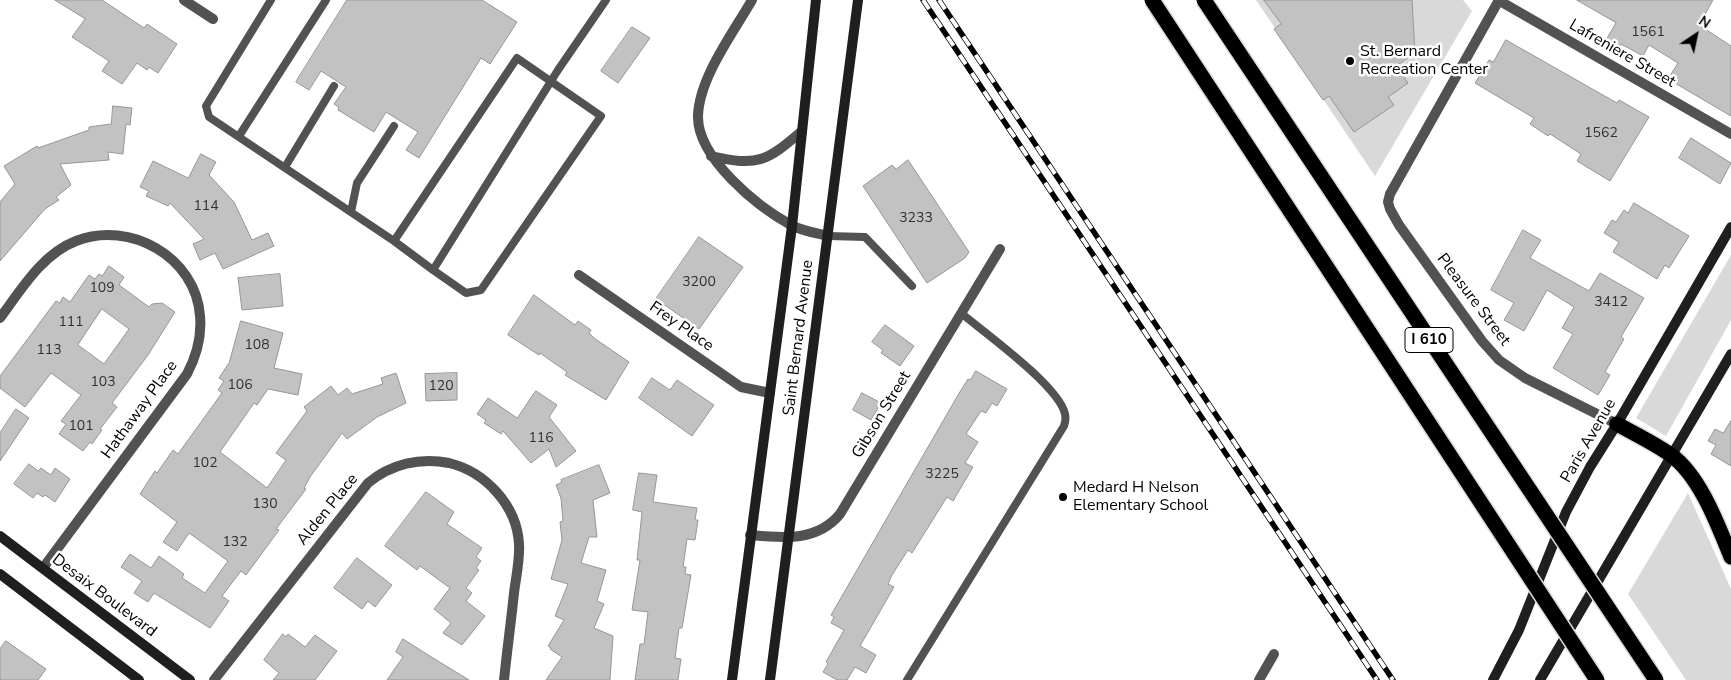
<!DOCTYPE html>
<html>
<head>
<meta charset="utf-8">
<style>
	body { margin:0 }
	#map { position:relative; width:1731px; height:680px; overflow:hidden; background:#fff; font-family:"Nunito Sans",sans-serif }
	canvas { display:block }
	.north { position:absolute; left:1671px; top:10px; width:50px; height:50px; -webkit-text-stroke:4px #fff; paint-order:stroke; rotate:34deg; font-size:14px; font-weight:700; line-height:20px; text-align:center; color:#000 }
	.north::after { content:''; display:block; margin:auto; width:18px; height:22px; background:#000; clip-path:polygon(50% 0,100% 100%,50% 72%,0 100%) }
</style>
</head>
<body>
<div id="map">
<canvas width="1731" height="680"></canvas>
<div class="north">N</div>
</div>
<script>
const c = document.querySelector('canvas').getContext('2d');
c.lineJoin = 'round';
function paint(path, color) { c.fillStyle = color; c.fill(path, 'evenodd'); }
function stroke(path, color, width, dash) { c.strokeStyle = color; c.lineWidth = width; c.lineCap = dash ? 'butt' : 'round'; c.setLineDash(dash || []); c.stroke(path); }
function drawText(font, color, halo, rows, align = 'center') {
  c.font = font + ' "Nunito Sans",sans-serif'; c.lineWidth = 5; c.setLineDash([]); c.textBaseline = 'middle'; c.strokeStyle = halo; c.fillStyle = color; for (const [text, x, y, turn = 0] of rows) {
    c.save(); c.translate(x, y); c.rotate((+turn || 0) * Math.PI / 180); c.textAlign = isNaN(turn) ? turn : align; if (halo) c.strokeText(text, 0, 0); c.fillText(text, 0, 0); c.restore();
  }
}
paint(new Path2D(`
	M1256,0H1463L1472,11L1375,176Z
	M1731,255V320L1666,436L1636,418Z
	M1688,493L1731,589V680H1686L1628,594Z`), '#d9d9d9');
const building = new Path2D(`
	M55,0H102L144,28L147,24L177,44L158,73L149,67L147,70L137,63L122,84L102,71L109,61L72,37L85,19Z
	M347,0H482L517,22L490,64L481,58L419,158L406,150L418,132L386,112L374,132L338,110L339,107L334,104L346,87L321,71L309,90L296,82Z
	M1264,0H1412L1415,53L1396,66L1408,83L1388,97L1394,105L1354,132L1329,96L1323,100L1274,29L1281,24Z
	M1577,0H1713L1699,25L1731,46V116L1668,79L1678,63L1649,45L1643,56L1621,44L1620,47L1606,40L1616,23Z
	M632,27L650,38L618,83L601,71Z
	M1506,40L1617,103L1619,100L1649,117L1610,181L1577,161L1581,154L1550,134L1548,136L1530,124L1534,118L1475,83L1489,60L1493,62Z
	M113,106L132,108L130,125L126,124L123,154L108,152L109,160L60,164L71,185L56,197L59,200L45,209L0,261V202L15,184L4,166L37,146L38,148L89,130V127L111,124Z
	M1691,138L1731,163L1720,184L1679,158Z
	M201,154L216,162L209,175L234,202L252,240L268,233L274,246L223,269L215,253L200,260L193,244L204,239L170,203L168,206L146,196L149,191L140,187L153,161L188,178Z
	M908,160L969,252L965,258L927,283L863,186L892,165L896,169Z
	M1634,203L1689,236L1669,268L1665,265L1657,279L1613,252L1619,242L1604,233L1612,220L1616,222L1624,210L1628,213Z
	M1523,230L1541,240L1530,258L1589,291L1600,273L1644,298L1621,337L1624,339L1605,372L1610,375L1598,395L1553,368L1573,334L1562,328L1574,307L1547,290L1524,331L1504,320L1514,303L1491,290Z
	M699,237L743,267L699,329L656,299Z
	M109,266L124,277L119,285L149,307L152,304L162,303L175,312L148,355L112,403L117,407L100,429L102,430L92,444L90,442L83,451L59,434L66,424L61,421L81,395L51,373L25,407L0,388V376L56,301L60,303L63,297L70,302L89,275L95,279L99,274L102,276ZM102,309L129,329L104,364L78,345Z
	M280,274L283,306L242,310L238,278Z
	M534,295L575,325L578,321L591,330L589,333L594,338L629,362L606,400L565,375L567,372L540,353L539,355L508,335Z
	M241,321L283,333L274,368L302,374L298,395L268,389L257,405L254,403L220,452L267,488L286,460L276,453L307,411L304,407L331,386L338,395L347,388L352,394L383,384L381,378L396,373L406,403L377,417L347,439L342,433L310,477L304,488L306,489L276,529L279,530L246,575L241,571L222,596L229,601L210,628L154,593L148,602L134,593L142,581L121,567L130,554L151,568L159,556L184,574L182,578L205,593L228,561L189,533L177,551L163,542L177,522L140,494L155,471L157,473L173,450L178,454L222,393L218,390L224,381L219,378L229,363Z
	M885,325L914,346L900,366L881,353L883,350L872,342Z
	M976,371L1007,389L997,406L992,403L986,413L981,411L966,434L978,442L965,463L973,467L953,501L947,497L912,553L908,550L892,575L888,584L894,587L860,646L876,655L866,673L855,667L847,680H837L823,672L828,664L826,662L844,630L831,623L834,617L831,615L958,395L968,379L970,380Z
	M457,373V400L426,401L425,374Z
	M652,378L670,390L677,380L714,405L692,436L639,398Z
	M536,391L557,405L549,417L576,451L556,467L549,449L531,463L503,431L501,434L484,423L486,420L477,414L488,398L517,418Z
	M862,393L881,403L871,420L853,410Z
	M16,409L29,418L0,461V433Z
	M1731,421V466L1711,454L1716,445L1708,441L1715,429L1723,433Z
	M29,464L38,471L41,468L51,475L55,468L70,479L55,502L45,495L43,497L37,493L33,498L14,484Z
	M599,465L610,493L593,500L597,537H589L581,563L606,570L597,601L604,604L594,628L613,636L610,680H546L562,657L550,649L551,648L548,646L564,620L555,616L568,584L551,579L562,540L560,522L563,521L561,498L556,485L562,482L561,480Z
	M639,473L657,475L653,502L697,508L695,520H698L695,540L687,539L683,567H686L685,574L691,575L682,628H679L675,658L681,659L678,680H635L640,644H644L648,612L632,610L640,560H637L642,512L633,510Z
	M426,492L454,512L447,524L482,548L476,557L481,561L476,568L479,570L466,588L472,593L466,601L485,616L462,645L443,633L451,623L434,609L450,588L420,566L417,570L385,546Z
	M357,558L392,585L375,607L368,601L362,609L334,588Z
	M283,634L286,637L288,634L305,647L315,635L337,651L315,680H273L279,673L264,660Z
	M403,639L433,658L469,680H387L403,657L396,652Z
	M6,641L46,669L38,680H0V649Z`);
paint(building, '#c2c2c2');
stroke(building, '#969696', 1);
const highway = new Path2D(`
	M1617,424C1635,434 1654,443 1671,455C1700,476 1718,525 1731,557`);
stroke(highway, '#dbdbdb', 18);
stroke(new Path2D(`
	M271,0L206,106L209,117L394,241L433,270L558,70L606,0
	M239,136L326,0
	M285,167L334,86
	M351,212L357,183L394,126
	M828,236L865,237L912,286
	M394,241L517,58L601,116L481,290L466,293L433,270
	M907,680L1064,426C1065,423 1066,418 1065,414C1059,386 985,333 961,313`), '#525252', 8);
stroke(new Path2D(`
	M184,0L213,19
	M752,0C733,33 699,78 698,116C697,158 758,207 791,225C802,231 816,233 828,236
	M1498,0L1731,134
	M1499,0L1390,194L1388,202L1390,209L1399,225L1482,341L1499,360L1525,378L1617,424
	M711,156C758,167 767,161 802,131
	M579,275L741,387L770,393
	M0,318C21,290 42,254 76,241C130,220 196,257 200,316C202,337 197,355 187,374L43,568
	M750,535C783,538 817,542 840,514L1000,249
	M214,680L368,483C391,464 420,457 449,463C486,472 517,506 519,544C520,560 516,577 514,593C511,622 507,651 504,680
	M1259,680L1274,654`), '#525252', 10);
stroke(new Path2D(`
	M0,536L190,680
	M0,574L139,680
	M732,680L792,226L816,0
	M770,680L858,0
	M1493,680L1519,630L1566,512L1590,467L1617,424L1731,227
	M1540,680L1731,354`), '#1f1f1f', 10);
stroke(highway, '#000', 15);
const rail = new Path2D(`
	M923,0L1377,680
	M939,0L1393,680`);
stroke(rail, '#000', 5.5);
stroke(rail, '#fff', 4, [11]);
const highwayBridge = new Path2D(`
	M1152,0L1597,680
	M1204,0L1656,680`);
stroke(highwayBridge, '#dbdbdb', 18, []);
stroke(highwayBridge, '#000', 15);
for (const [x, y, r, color] of [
	[1350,61,5,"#000"],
	[1063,497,5,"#000"]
]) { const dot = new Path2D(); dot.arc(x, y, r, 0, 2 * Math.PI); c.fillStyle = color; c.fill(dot); stroke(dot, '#fff', 2); }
drawText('14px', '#303030', null, [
	["1561",1648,33],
	["1562",1601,134],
	["114",206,207],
	["3233",916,219],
	["3200",699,283],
	["109",102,289],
	["3412",1611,303],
	["111",71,323],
	["108",257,346],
	["113",49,351],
	["103",103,383],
	["106",240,386],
	["120",441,387],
	["101",81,427],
	["116",541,439],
	["102",205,464],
	["3225",942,475],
	["130",265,505],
	["132",235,543]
]);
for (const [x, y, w] of [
	[1429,340,48]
]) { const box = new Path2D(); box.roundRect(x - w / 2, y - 12.5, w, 25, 4); c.fillStyle = '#fff'; c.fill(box); stroke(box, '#000', 1); }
drawText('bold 15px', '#000', null, [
	["I 610",1429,340]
]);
drawText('16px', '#000', '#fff', [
	["St. Bernard",1360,52],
	["Recreation Center",1360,70],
	["Medard H Nelson",1073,488],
	["Elementary School",1073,506]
], 'left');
drawText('16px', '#000', '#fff', [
	["Lafreniere Street",1622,54,30],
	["Pleasure Street",1473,300,53],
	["Frey Place",681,327,35],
	["Saint Bernard Avenue",799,338,-83],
	["Hathaway Place",140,410,-54],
	["Gibson Street",882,415,-59],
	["Paris Avenue",1589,441,-60],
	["Alden Place",328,510,-51],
	["Desaix Boulevard",104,596,37]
]);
</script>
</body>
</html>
